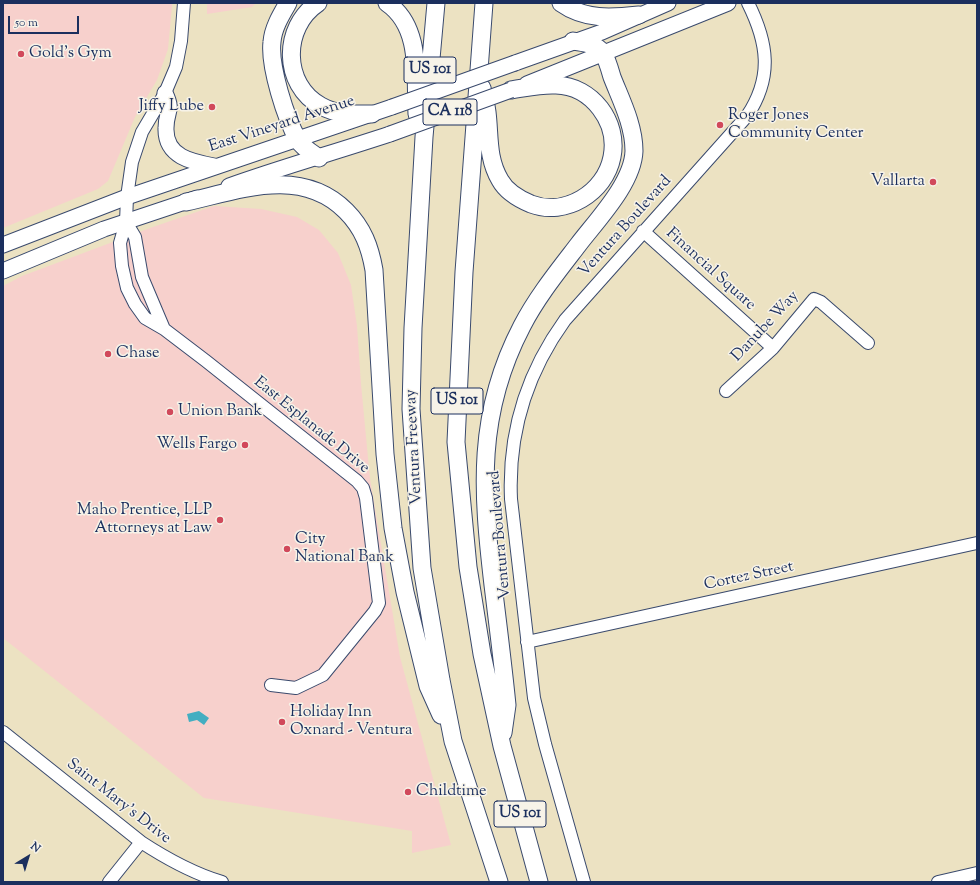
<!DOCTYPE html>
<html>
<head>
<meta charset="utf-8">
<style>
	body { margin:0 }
	#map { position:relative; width:980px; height:885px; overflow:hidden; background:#ece2c2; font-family:"Sorts Mill Goudy",serif }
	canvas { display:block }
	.frame { position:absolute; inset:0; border:4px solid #1b2f5e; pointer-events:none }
	.north { position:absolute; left:8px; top:837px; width:40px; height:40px; -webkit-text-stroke:3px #f7f3e8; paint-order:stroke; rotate:38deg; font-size:11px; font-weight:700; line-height:16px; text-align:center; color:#1b2f5e }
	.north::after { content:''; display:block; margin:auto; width:14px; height:18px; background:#1b2f5e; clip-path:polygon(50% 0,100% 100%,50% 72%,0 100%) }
	.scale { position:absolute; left:8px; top:16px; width:71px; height:18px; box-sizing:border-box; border:2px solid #1b2f5e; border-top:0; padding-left:5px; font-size:12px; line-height:14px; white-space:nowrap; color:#1b2f5e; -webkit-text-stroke:3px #f7f3e8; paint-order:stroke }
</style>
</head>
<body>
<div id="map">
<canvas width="980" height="885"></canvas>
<div class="frame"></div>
<div class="north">N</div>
<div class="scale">50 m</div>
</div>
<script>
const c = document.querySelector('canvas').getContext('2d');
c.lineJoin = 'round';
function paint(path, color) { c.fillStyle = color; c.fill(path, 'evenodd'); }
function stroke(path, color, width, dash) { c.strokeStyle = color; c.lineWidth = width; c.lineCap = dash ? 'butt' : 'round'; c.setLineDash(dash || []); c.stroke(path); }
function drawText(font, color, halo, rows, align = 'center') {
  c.font = font + ' "Sorts Mill Goudy",serif'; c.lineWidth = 3; c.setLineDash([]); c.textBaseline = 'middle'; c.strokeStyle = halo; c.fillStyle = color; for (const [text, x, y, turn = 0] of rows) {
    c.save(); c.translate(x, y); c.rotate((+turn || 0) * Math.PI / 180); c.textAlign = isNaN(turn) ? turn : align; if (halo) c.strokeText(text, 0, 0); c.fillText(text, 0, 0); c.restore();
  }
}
paint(new Path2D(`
	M3,3H172V6L168,49L157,80L135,117L108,181L98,189L3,228Z
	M207,3H256L252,7L207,14Z
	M214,206L261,209L297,217L319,230L338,253L351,285L357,326L361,384L370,479L400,657L451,845L412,853V831L204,798L3,638V286L22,276L150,228Z`), '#f7d0cc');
paint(new Path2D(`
	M199,711L209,718L204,725L197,720L189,722L187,714Z`), '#43aec1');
const minor = new Path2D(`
	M184,3L181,41L176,67L165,93L142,132L132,162L127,197L126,222L120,243L122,266L127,288L135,304L145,318L164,329L206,361L357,481L363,488L366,498L379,603L375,611L323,675L296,688L271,685
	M126,222L135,237L142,277L164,329
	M643,231L773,348
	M726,391L773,348L814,299L821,302L868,343
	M527,642L977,543
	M3,732L141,842C167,859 192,873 222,882
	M109,882L141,842
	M584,882L545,744L534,698L511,499C508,433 526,374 565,320L747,116C773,77 768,43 748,3
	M938,882L977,873`);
const major = new Path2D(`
	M515,63L602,32L668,3
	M527,84L728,3
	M165,93C174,112 166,110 166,128C165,157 192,162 214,166
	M229,186C282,167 336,152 390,134
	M3,245L127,197L392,107
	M3,271L104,229L197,198`);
const highway = new Path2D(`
	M288,3C281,15 273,28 272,42C269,66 286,119 298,140C303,148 312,153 319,158
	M318,3C282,27 282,85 321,106C337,115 355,114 372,114
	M387,3C422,27 415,76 417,114
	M436,3L424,137L413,328L411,409L422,568L441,680L453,741L499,882
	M484,3L464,272L456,442L468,567L482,654L502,746L539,882
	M561,3C585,20 611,18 639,15
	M482,88C484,96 486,104 487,112C490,136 487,158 500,180C506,191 519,199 531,204C565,217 605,193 612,157C619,122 592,86 556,85C541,84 525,88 511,90
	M186,202C240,190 301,166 346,211C363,228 370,247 374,270L385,454L393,528L405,592L428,686L441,715
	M503,733L507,705C503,665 498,625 493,585C482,491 476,414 522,326C537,297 558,271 578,245C597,220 633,183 634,151C634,125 621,100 612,77C610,70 607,59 603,53C595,43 584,43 573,41`);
stroke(minor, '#3a4a6d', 14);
stroke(major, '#3a4a6d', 17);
stroke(highway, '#3a4a6d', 19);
stroke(minor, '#fff', 12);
stroke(major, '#fff', 15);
stroke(highway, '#fff', 17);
const majorBridge = new Path2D(`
	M392,107L515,63
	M390,134L511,90`);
stroke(majorBridge, '#3a4a6d', 17, []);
stroke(majorBridge, '#fff', 15);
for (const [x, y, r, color] of [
	[21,54,4,"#d1495b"],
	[212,107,4,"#d1495b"],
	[720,125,4,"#d1495b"],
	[933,182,4,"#d1495b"],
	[108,354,4,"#d1495b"],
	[170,412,4,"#d1495b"],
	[245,445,4,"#d1495b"],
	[220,520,4,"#d1495b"],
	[287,549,4,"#d1495b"],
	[282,722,4,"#d1495b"],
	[408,792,4,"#d1495b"]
]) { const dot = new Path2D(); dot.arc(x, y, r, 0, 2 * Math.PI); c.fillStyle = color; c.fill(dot); stroke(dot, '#f7f3e8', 1.5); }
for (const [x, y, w] of [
	[430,70,52],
	[450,112,54],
	[457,401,52],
	[520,814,52]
]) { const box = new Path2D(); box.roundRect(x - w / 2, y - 13, w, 26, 3); c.fillStyle = '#f7f3e8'; c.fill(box); stroke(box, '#1b2f5e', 1); }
drawText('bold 15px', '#1b2f5e', null, [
	["US 101",430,70],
	["CA 118",450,112],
	["US 101",457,401],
	["US 101",520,814]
]);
drawText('16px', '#1b2f5e', '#f7f3e8', [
	["Gold's Gym",29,54],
	["Jiffy Lube",204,107,"right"],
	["Roger Jones",728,116],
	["Community Center",728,134],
	["Vallarta",925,182,"right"],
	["Chase",116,354],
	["Union Bank",178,412],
	["Wells Fargo",237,445,"right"],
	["Maho Prentice, LLP",212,511,"right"],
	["Attorneys at Law",212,529,"right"],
	["City",295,540],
	["National Bank",295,558],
	["Holiday Inn",290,713],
	["Oxnard - Ventura",290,731],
	["Childtime",416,792]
], 'left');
drawText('16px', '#1b2f5e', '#f7f3e8', [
	["East Vineyard Avenue",282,125,-18],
	["Ventura Boulevard",626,227,-48],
	["Financial Square",710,270,42],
	["Danube Way",766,327,-47],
	["East Esplanade Drive",311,426,39],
	["Ventura Freeway",415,447,-93],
	["Ventura Boulevard",501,535,-95],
	["Cortez Street",749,577,-12],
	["Saint Mary's Drive",118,802,38]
]);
</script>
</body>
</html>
